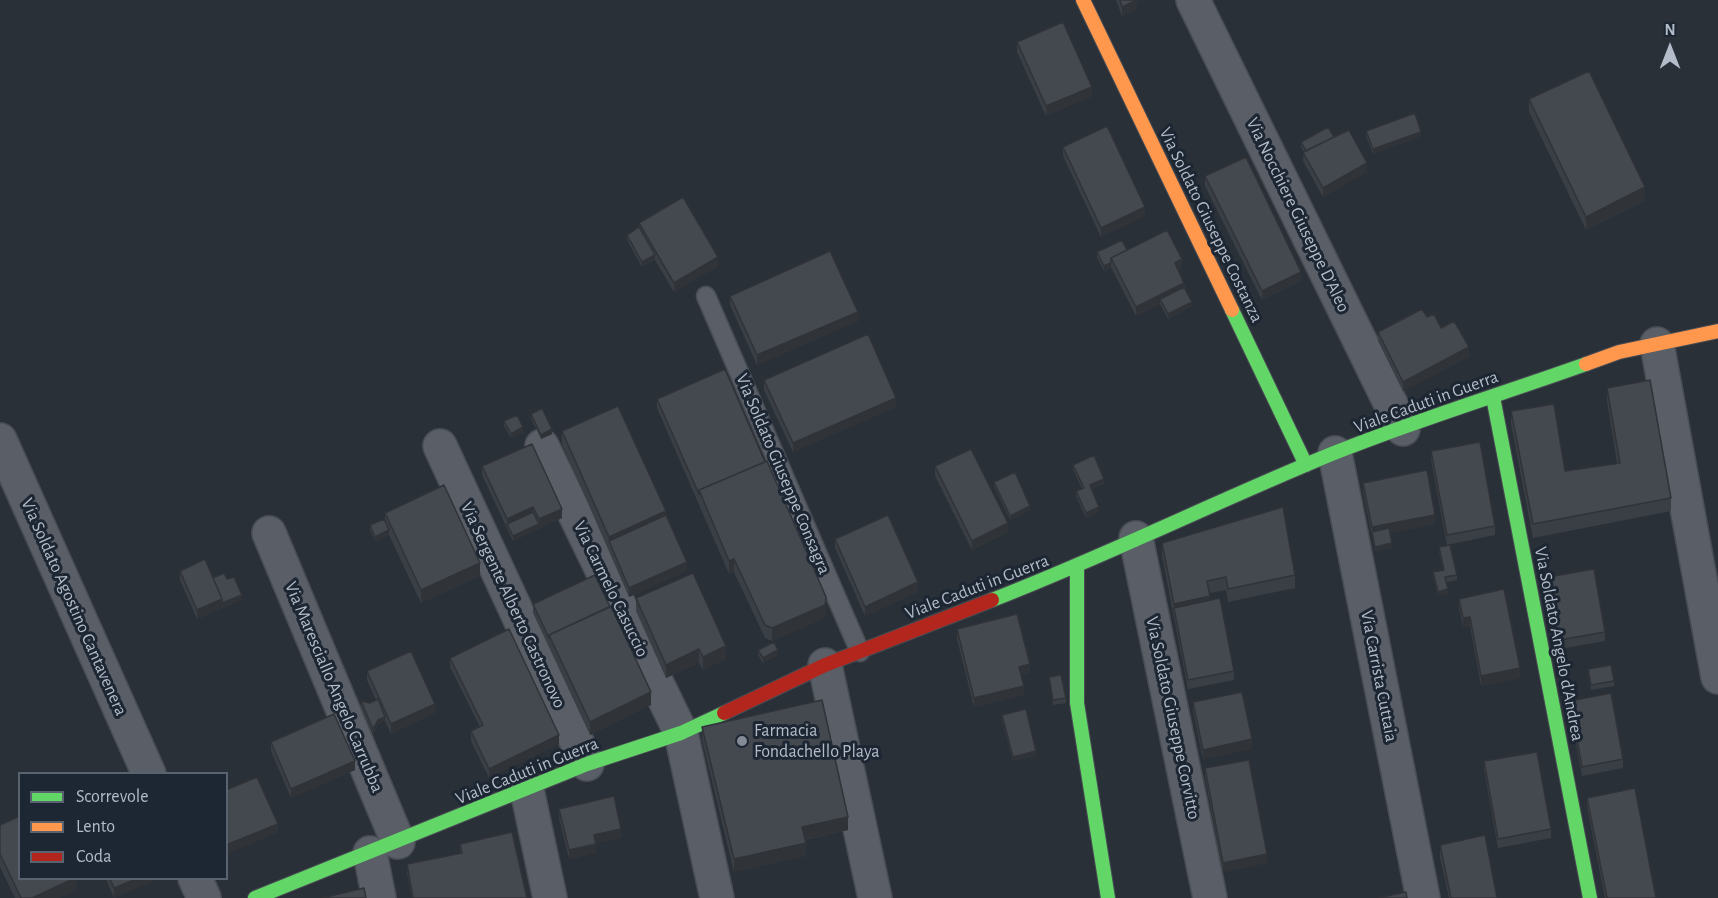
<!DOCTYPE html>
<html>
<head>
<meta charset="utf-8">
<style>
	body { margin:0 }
	#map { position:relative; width:1718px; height:898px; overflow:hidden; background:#2a3038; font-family:"Alegreya Sans",sans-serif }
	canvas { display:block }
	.legend { position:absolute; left:18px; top:772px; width:210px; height:108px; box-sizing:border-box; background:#1d2633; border:2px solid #59626f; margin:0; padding:8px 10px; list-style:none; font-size:18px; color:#b4bcc9 }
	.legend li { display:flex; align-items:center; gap:12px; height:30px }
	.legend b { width:30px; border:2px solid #59626f }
	.north { position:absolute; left:1640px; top:18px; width:60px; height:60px; -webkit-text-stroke:4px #1d2633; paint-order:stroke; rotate:0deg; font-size:16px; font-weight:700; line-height:24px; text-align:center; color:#b4bcc9 }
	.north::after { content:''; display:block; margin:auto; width:21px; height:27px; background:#b4bcc9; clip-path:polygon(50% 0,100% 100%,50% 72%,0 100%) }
</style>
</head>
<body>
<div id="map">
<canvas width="1718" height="898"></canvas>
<ul class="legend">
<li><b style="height:8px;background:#63d668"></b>Scorrevole</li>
<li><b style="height:8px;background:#ff974d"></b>Lento</li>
<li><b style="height:8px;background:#b3261e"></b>Coda</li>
</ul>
<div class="north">N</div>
</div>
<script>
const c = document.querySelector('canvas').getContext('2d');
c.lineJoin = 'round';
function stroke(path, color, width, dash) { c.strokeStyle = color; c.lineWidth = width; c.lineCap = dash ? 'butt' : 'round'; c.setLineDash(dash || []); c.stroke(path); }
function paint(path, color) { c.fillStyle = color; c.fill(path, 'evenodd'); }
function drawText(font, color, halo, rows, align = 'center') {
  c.font = font + ' "Alegreya Sans",sans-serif'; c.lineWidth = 6; c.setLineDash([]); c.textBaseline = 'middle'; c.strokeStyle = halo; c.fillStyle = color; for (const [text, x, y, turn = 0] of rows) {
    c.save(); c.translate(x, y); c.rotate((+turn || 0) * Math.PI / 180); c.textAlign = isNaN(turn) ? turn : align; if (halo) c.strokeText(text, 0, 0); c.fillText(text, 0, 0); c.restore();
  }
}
const lane = new Path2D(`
	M706,296L860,652`);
const street = new Path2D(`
	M1193,0L1403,429
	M1657,344L1718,677
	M0,440L149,774
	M440,446L587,764
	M542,446L681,733L717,898
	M1335,453L1423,898
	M269,533L398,842
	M1136,538L1210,898
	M825,665L875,898
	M527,790L550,898
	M370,853L379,898
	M195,878L204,898`);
const fast = new Path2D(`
	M1232,310L1306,465
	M1493,397L1590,898
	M1077,567V703L1108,898
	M992,600C1108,555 1219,500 1334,453C1416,420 1502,394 1586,364
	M255,898L587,764L681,733L724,713`);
const slow = new Path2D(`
	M1083,0L1232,310
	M1586,364L1619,352L1718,331`);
const jam = new Path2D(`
	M724,713L825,665L992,600`);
stroke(lane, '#484c53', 21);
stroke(street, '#484c53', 36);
stroke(fast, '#484c53', 16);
stroke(slow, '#484c53', 16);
stroke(jam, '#484c53', 16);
stroke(lane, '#5a5e66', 18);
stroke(street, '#5a5e66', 33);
stroke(fast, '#63d668', 14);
stroke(slow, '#ff974d', 14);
stroke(jam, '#b3261e', 14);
paint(new Path2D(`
	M1116,0H1141L1137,2V9L1122,16Z
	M1017,42L1092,96L1046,116L1017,52Z
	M1529,99L1645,201L1586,230L1529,112Z
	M1366,131L1421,136L1373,154L1366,136Z
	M1334,137L1367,172L1323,197L1303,161L1304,152L1301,147V142Z
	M1063,147L1145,216L1101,237L1063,156Z
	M1205,176L1301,281L1262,300L1205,186Z
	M639,223L718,266L674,292L655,260L642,267L627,240V235L639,227Z
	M1127,250L1182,268L1179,270L1192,306L1168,319L1160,304L1136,316L1111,267L1104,271L1097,257V252Z
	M730,296L858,321L757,365L730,305Z
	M1427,317L1441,328L1469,357L1403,391L1378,341V332Z
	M764,380L896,407L793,452L764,390Z
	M1607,388L1671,498V511L1533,538L1511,424V411L1565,471L1617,463L1607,401Z
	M657,399L826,610L825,618L772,641L765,638L734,572L729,574L657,408Z
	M531,414L552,434L541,439L531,418Z
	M504,421L523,432L511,438L504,426Z
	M562,431L666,515L687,571L629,597L562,444Z
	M1431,451L1495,526V535L1447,545L1431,460Z
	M1073,465L1104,484L1092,489L1099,512L1086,518L1076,496V491L1082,489L1073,469Z
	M482,466L562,518L513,541L482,475Z
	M935,466L1008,532L972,550L935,476Z
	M994,482L1030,510L1010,520L994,486Z
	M1363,483L1435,524L1390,533L1392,548L1375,551L1363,492Z
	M385,513L480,576L421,603L389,535L375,541L370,530V525L385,522Z
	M835,539L918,592L865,616L835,548Z
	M1162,543L1295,575V588L1228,602L1226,590L1210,593V600L1234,671V680L1188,689L1162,556Z
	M1439,547L1457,575V580L1447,582L1448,594L1438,596L1433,577V572L1443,570L1439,552Z
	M180,571L213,578L227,579L242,600L197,619L180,580Z
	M1543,578L1605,632V641L1554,650L1543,587Z
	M636,598L726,659L703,670L699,663L666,678L636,611Z
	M1459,599L1520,678L1481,686L1470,626L1463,627L1459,608Z
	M533,604L651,705L590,735L533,613Z
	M957,629L1030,673L1021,675L1024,695L974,707L957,639Z
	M758,650L778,655L763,663L758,655Z
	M450,658L559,744L489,778L471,741V731L480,727L450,667Z
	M1588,669L1614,681V686L1591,690L1588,674Z
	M367,671L435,713L391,734L385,721L378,725L373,734L361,706V701L370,703L376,700L367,680Z
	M1049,677L1066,698V703L1053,705Z
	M1570,701L1623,759V768L1582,776L1570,710Z
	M1193,702L1252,749L1203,759L1193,711Z
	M1002,715L1036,756L1013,761L1002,720Z
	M702,727L848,830L805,840L806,856L734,872L702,740Z
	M271,742L355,770L291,798L271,751Z
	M1484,761L1551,829V838L1498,848L1484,770Z
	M1205,768L1267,863L1223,872L1205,777Z
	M1587,798L1656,898H1605L1587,807Z
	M559,809L621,838L596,843V853L569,859L559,818Z
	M0,825L77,879V890L59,898H15L0,867Z
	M460,844L527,898H412L407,873V864L460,854Z
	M1440,845L1497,898H1449L1440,858Z
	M106,879H157L114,898Z`), '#3a3f45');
paint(new Path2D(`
	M1135,0H1141L1137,2V9L1122,16V7Z
	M1092,87V96L1046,116V106Z
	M1421,132V136L1373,154V149Z
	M1367,163V172L1323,197V188Z
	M1645,187V201L1586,230V217Z
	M1145,207V216L1101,237V228Z
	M655,255V260L642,267V262Z
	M718,257V266L674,292V283Z
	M1182,259V268L1175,272V263Z
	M1111,263V267L1104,271V266Z
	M1301,272V281L1262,300V291Z
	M1184,283V292L1160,299V304L1136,316V307Z
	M1192,302V306L1168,319V314Z
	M858,312V321L757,365V355Z
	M1469,347V357L1403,391V382Z
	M896,398V407L793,452V443Z
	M523,427V432L511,438V434Z
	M552,429V434L541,439V435Z
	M1104,479V484L1090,490V485Z
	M1030,506V510L1010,520V516Z
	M533,507V516L507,524V519Z
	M1099,507V512L1086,518V513Z
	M562,509V518L513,541V536L539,524V519Z
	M666,511V524L609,541V537Z
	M1435,515V524L1373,536L1372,527Z
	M1008,523V532L972,550V541Z
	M389,530V535L375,541V537Z
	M1392,543V548L1375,551V547Z
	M734,559V572L729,574V561Z
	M687,562V571L629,597V588Z
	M480,563V576L421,603V590Z
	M918,582V592L865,616V607Z
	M1448,589V594L1438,596V592Z
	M242,595V600L197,619V610L222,599Z
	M1210,596V609L1174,608V617V604Z
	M826,597V610L825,618L772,641V628Z
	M1470,617V626L1463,627V618Z
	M726,646V659L703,670V657Z
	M699,649V663L666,678V665Z
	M778,650V655L763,663V658Z
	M1030,664V673L1019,676V667Z
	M1520,668V678L1481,686V676Z
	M1024,686V695L974,707V698Z
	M651,692V705L590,735V722Z
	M435,704V713L391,734V724Z
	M385,717V721L378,725L373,734V729L378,720Z
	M559,735V744L489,778V769Z
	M1252,739V749L1203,759V750Z
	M1036,751V756L1013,761V757Z
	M355,761V770L291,798V789Z
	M848,817V830L802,840V827Z
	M278,824V833L226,854V845Z
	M621,829V838L594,844V835Z
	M806,843V856L734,872V859Z
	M596,844V853L569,859V850Z
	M1267,854V863L1223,872V863Z
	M73,879H77V890L59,898H32Z
	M136,879H157L114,898V888Z`), '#303338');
const building = new Path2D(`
	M1120,0H1137L1122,7Z
	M1063,22L1092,87L1046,106L1017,42Z
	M1589,71L1645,187L1586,217L1529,99Z
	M1415,113L1421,132L1373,149L1366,131Z
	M1107,126L1145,207L1101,228L1063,147Z
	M1328,127L1334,137L1306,151L1301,142Z
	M1349,130L1367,163L1323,188L1303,152Z
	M1246,157L1301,272L1262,291L1205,176Z
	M683,197L718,257L674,283L639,223Z
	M639,227L655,255L642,262L627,235Z
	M1167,230L1182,259L1175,263L1184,283L1136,307L1111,258Z
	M1122,240L1127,250L1111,258V263L1104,266L1097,252Z
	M830,251L858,312L757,355L730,296Z
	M1184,287L1192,302L1168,314L1160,299Z
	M1422,309L1427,317L1434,314L1441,328L1454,321L1469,347L1403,382L1378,332Z
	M868,334L896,398L793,443L764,380Z
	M725,369L765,462L699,490V494L657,399Z
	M1650,380L1671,498L1533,524L1511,411L1554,404L1565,471L1620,463L1607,388Z
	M618,406L666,511L609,537L562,431Z
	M542,408L552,429L541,435L531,414Z
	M517,415L523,427L511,434L504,421Z
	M1480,442L1495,526L1447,535L1431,451Z
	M532,444L562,509L539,519L533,507L507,519L482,466Z
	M971,449L1008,523L972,541L935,466Z
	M1094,455L1104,479L1090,485L1099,507L1086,513L1076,491L1084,488L1073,465Z
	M767,461L826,597L825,605L772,628L765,625L734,559L729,561L699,490Z
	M1427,470L1435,515L1372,527L1363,483Z
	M1015,472L1030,506L1010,516L994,482Z
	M444,485L480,563L421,590L385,513Z
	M1283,507L1295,575L1228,589L1226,577L1207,581L1210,596L1174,604L1162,543Z
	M533,512L539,524L513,536L507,524Z
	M666,515L687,562L629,588L609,541Z
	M888,515L918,582L865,607L835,539Z
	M384,519L389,530L375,537L370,525Z
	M1389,528L1392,543L1375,547L1372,532Z
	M1450,545L1457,575L1445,577L1448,589L1438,592L1433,572L1444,570L1439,547Z
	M205,559L222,599L197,610L180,571Z
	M1594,569L1605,632L1554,641L1543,578Z
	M224,573L227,579L234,577L242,595L222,603V599L213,578Z
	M693,573L726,646L703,657L699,649L666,665L636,598Z
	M595,575L610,607L549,635V638L533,604Z
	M1504,589L1520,668L1481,676L1470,617L1463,618L1459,599Z
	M1220,598L1234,671L1188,680L1174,608Z
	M611,606L651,692L590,722L549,635Z
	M1017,614L1030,664L1019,667L1024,686L974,698L957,629Z
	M509,629L559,735L489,769L471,731L483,725L450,658Z
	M774,642L778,650L763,658L758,650Z
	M411,651L435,704L391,724L367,671Z
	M1611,665L1614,681L1591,685L1588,669Z
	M1061,675L1066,698L1053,700L1049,677Z
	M1242,692L1252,739L1203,750L1193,702Z
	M1611,693L1623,759L1582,767L1570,701Z
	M378,699L385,717L378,720L373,729L361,701L370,703Z
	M822,700L848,817L802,827L806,843L734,859L702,727Z
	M1026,709L1036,751L1013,757L1002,715Z
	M334,714L355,761L291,789L271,742Z
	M1537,752L1551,829L1498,839L1484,761Z
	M1249,760L1267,854L1223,863L1205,768Z
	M257,777L278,824L226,845V790Z
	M1635,788L1656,898H1607L1587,798Z
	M614,796L621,829L594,835L596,844L569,850L559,809Z
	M20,816V879H73L32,898H21L0,854V825Z
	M512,832L527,898H413L407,864L462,853L460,844Z
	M1485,835L1497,898H1451L1440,845Z
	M110,879H136L114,888Z
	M364,888L366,898H322Z
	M1406,892L1407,898H1378Z`);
paint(building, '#444950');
stroke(building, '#303338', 1.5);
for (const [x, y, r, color] of [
	[742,741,6,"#848b96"]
]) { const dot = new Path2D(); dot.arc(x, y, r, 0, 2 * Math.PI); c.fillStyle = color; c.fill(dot); stroke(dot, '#1d2633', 2); }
drawText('18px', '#b4bcc9', '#1d2633', [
	["Via Nocchiere Giuseppe D'Aleo",1298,215,64],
	["Via Soldato Giuseppe Costanza",1211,225,64],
	["Viale Caduti in Guerra",1426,402,-20],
	["Via Soldato Giuseppe Consagra",783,474,67],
	["Viale Caduti in Guerra",977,587,-21],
	["Via Carmelo Casuccio",611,589,64],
	["Via Sergente Alberto Castronovo",513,605,65],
	["Via Soldato Agostino Cantavenera",74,607,66],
	["Via Soldato Angelo d'Andrea",1559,644,79],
	["Via Carrista Cuttaia",1379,676,79],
	["Via Maresciallo Angelo Carrubba",334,687,67],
	["Via Soldato Giuseppe Corvitto",1173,718,78],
	["Viale Caduti in Guerra",527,771,-22]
]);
drawText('18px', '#b4bcc9', '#1d2633', [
	["Farmacia",754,731],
	["Fondachello Playa",754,752]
], 'left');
</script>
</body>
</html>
